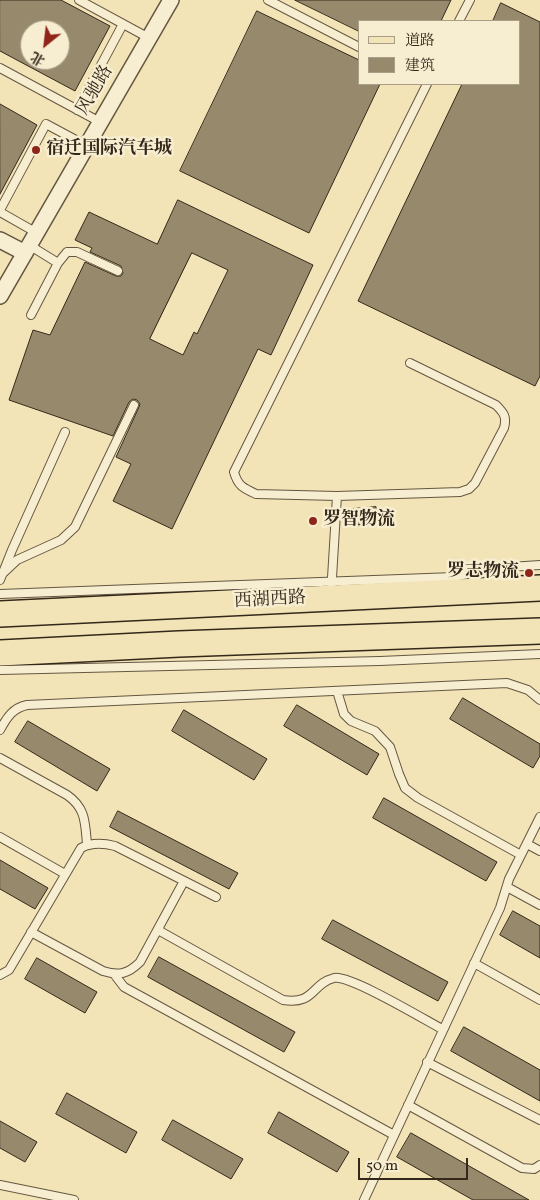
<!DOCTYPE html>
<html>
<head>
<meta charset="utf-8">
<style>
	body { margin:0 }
	#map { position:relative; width:540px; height:1200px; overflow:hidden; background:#f2e4b6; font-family:Vollkorn,"Noto Serif SC",serif }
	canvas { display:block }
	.legend { position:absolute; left:358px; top:20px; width:162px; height:65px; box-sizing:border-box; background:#f7edd0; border:1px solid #a99e88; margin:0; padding:6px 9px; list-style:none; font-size:15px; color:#34281b }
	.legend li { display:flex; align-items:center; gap:10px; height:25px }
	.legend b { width:25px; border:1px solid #a99e88 }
	.north { position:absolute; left:20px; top:20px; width:50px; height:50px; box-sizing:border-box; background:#f7edd0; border:1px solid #a99e88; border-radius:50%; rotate:209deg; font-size:14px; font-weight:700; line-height:20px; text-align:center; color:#34281b }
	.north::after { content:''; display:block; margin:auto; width:18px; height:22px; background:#8f2418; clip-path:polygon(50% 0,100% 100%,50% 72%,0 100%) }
	.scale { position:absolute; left:358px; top:1158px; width:110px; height:22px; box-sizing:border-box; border:2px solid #34281b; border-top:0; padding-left:6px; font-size:15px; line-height:18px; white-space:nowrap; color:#34281b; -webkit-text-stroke:4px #f7edd0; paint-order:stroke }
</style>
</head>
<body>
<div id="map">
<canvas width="540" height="1200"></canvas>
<ul class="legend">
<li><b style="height:6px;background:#f2e4b6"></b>道路</li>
<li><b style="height:14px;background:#978a6c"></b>建筑</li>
</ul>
<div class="north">北</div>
<div class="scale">50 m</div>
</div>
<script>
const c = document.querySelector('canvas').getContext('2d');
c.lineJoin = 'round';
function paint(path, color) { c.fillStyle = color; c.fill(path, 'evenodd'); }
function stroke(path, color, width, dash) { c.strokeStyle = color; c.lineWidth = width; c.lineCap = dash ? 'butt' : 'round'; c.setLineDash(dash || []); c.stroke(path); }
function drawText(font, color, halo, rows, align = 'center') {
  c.font = font + ' Vollkorn,"Noto Serif SC",serif'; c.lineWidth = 5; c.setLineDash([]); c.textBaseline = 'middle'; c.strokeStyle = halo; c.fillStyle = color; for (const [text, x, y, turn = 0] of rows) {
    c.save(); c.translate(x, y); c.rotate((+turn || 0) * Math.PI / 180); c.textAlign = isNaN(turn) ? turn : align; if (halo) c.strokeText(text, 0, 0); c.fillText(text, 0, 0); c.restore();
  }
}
const building = new Path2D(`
	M0,0H61L110,26L75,91L0,51ZM30,30H60V60H30Z
	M295,0H451L441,21H359V31Z
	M501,3L540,22V376L535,386L358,301L462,84H519V21H493Z
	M257,11L359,60V84H380L309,233L180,171Z
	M0,104L37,125L0,194Z
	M178,200L313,265L271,355L258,349L172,529L113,501L131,464L116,457L139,407L140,404L137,400L133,399L129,402L113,436L9,400L33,330L50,335L85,262L116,276H121L123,273L121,266L90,252L92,248L75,240L89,212L157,244ZM192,253L228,270L197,334L194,332L183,355L150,339Z
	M376,507L377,524L353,525L352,509Z
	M463,698L540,744V756L533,768L450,719Z
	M297,705L379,754L367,775L284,726Z
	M184,710L267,759L254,780L172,731Z
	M28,721L110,769L97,791L15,742Z
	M384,798L497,862L486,881L373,818Z
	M118,811L238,873L229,889L110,827Z
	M0,860L48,888L35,909L0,889Z
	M513,911L540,926V958L500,935Z
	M333,920L448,982L438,1001L322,939Z
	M159,957L295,1032L284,1052L148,977Z
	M37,958L97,992L85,1013L25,979Z
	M464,1027L540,1070V1101L451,1051Z
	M67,1093L137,1132L126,1153L56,1114Z
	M279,1112L349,1152L337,1172L268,1133Z
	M173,1120L243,1159L231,1179L162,1140Z
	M0,1121L37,1142L25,1162L0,1148Z
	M411,1133L529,1200H473L397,1157Z`);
paint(building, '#978a6c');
stroke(building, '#34281b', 1);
const service = new Path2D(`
	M79,0L149,38
	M268,0L359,47
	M459,21L470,0
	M0,68L100,122
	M77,110L123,24
	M0,210L46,124L87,146
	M0,212L37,233
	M29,245L58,263
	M31,315L58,263L67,252H77L118,271
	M337,496L460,492L469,489L475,483L504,428C507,417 504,413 496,405L410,363
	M2,574L17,560L61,540L75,527L134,405
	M0,580L12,550L65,432
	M0,594L454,577L495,568L540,565
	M331,594L337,496L256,494C243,488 238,486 234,472L427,84
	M0,670L380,661L540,654
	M337,691L344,714L351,721L375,731L390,747L399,774L405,788L418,798L521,855
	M0,730C7,717 13,708 27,705L507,683L528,690L540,700
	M0,758L67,795C86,808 85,823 87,844
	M0,837L65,874
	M527,844L540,851
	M507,887L540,905
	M158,930L283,1000C315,1005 311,984 334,978C349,974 425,1020 442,1029
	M31,932L103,971C119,976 128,974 140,962L184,881
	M474,963L540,1000
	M114,974L124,987L394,1135
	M0,975L9,970L81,848C92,842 103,843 115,846L216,897
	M427,1062L540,1120
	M408,1105L522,1168L534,1169L540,1165
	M0,1185L74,1200
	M364,1200L500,908L509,879L540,817`);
const minor = new Path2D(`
	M0,240L25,253
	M0,296L171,0`);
const primary = new Path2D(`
	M0,614L540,588
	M0,653L179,644L540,631`);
stroke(service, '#645742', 10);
stroke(minor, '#645742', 18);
stroke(primary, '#34281b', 28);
stroke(service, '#f7edd0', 8);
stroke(minor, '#f7edd0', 15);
stroke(primary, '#f2e4b6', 25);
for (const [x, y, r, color] of [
	[36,150,5,"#8f2418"],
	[313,521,5,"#8f2418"],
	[529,573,5,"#8f2418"]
]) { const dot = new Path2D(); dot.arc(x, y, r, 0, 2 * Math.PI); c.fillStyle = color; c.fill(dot); stroke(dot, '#f7edd0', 2); }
drawText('18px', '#34281b', '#f7edd0', [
	["风驰路",96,91,-60],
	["西湖西路",270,601,-3]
]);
drawText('bold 18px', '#34281b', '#f7edd0', [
	["宿迁国际汽车城",46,150],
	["罗智物流",323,521],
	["罗志物流",519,573,"right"]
], 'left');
</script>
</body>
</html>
